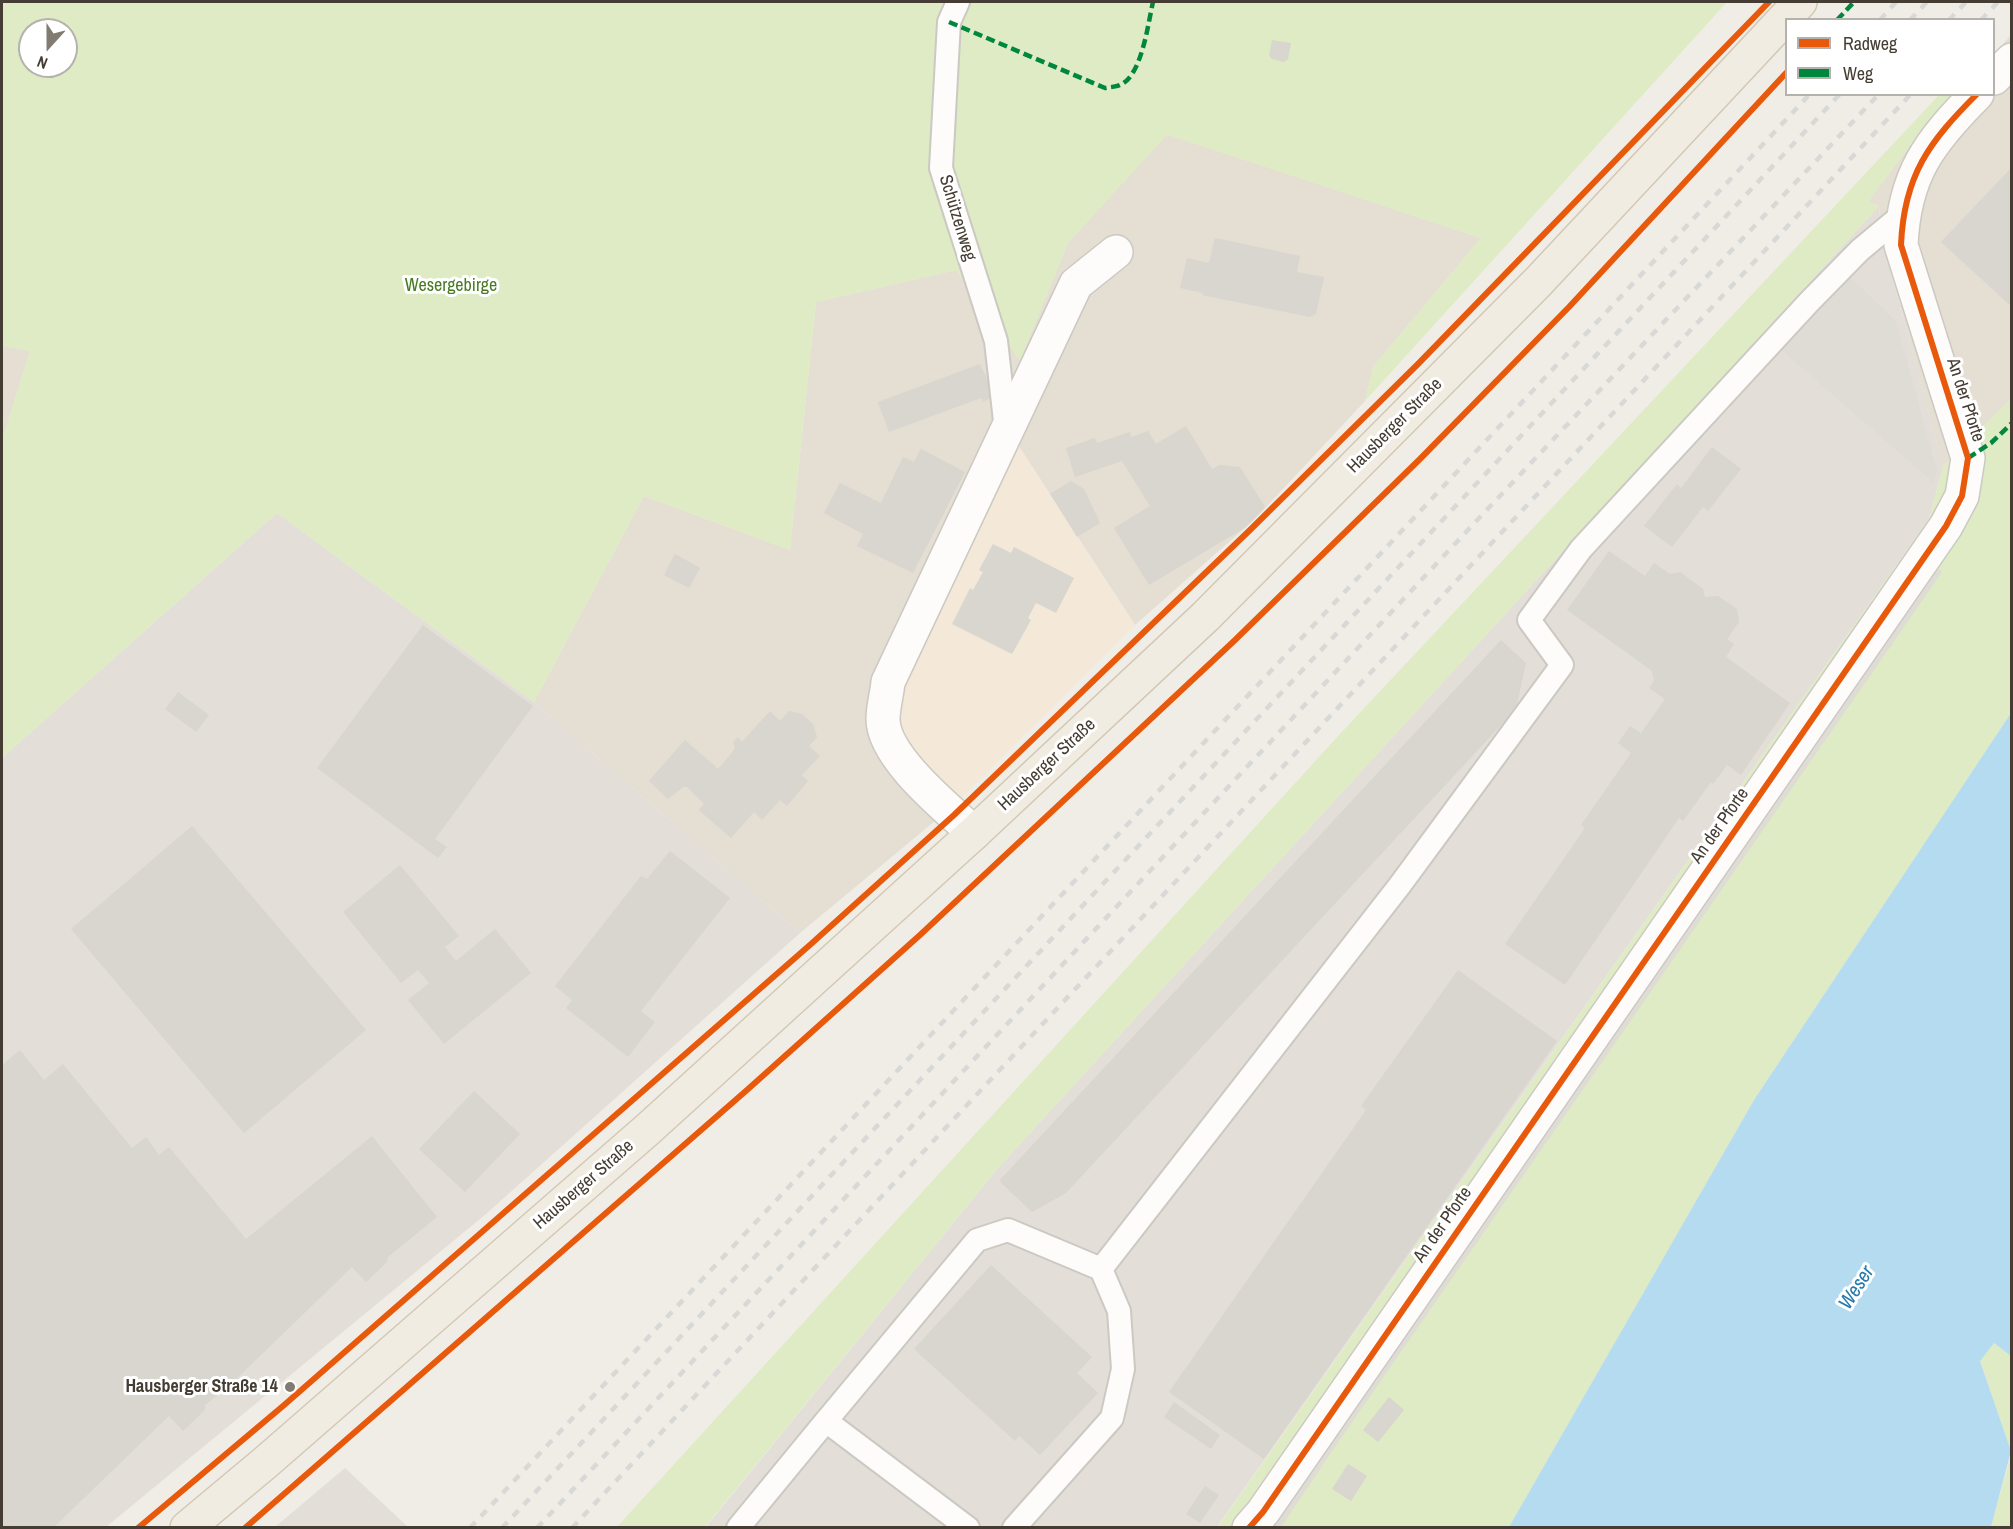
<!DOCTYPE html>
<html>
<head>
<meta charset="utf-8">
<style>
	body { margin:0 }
	#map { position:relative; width:2013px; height:1529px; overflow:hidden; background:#f0ede6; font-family:"Archivo Narrow",sans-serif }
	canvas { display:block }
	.frame { position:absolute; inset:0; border:3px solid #453d33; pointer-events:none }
	.legend { position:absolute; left:1785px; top:18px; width:210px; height:78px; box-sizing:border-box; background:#fff; border:2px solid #b5b1ad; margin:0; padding:8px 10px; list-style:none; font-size:18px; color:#453d33 }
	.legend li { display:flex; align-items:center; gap:12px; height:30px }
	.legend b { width:30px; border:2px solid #b5b1ad }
	.north { position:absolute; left:18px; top:18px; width:60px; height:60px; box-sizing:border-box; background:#fff; border:2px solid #b5b1ad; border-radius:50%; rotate:201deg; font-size:16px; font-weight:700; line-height:24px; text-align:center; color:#453d33 }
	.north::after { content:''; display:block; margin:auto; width:21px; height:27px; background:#817b72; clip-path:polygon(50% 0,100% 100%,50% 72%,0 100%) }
</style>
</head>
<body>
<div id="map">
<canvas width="2013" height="1529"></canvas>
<div class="frame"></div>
<ul class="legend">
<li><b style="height:8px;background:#e8590c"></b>Radweg</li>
<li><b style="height:8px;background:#00873e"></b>Weg</li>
</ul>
<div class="north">N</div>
</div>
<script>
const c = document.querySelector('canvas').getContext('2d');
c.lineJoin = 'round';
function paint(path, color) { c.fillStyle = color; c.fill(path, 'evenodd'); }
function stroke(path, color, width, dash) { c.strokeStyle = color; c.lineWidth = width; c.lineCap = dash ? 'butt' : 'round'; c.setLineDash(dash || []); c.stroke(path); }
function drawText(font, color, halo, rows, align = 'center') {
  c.font = font + ' "Archivo Narrow",sans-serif'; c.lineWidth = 6; c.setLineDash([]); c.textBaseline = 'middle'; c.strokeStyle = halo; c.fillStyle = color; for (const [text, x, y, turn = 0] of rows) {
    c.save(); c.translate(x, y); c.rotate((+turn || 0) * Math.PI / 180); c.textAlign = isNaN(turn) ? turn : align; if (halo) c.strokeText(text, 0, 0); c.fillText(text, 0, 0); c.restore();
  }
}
paint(new Path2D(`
	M2011,35V399L1943,467L1882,239L1879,206L1868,202L1925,125L1954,95L1994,94V54Z
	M1167,134L1481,238L1373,367L1365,401L1255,519L1135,625L1011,434L953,806L800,933L534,702L644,496L790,550L816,302L956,270L1020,360L1068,243Z
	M2,346L30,351L2,441Z`), '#e4ded3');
paint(new Path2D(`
	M1010,433L1135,625L953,806L911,771L890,682Z`), '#f4e8d8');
paint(new Path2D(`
	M1879,206L1882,239L1943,467L1929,519L1217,1527L705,1528L998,1168Z
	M277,513L534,702L800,933L486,1214L106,1527H2V758Z
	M345,1468L408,1527H275Z`), '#e3ded8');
paint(new Path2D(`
	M2,2H1727L1365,401L1373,367L1481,238L1167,135L1068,243L1020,361L956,270L816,302L790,550L644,496L534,702L277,513L2,758V441L30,351L2,346ZM30,30H66V66H30Z
	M1939,95H1954L1925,125L1868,202L1879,206L998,1168L705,1527L616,1528L1339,735Z
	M2011,399V713L1754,1100L1509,1527L1217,1528L1929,519L1943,467Z
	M1994,1343L2011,1356V1451L1980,1360Z
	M2011,1455V1527H1991Z`), '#deebc4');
paint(new Path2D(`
	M1838,266L1896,321L1937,471L1934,483L1770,340Z
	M1929,562L1942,572L1330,1454L1281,1527L1252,1528Z`), '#dfdcd6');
paint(new Path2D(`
	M2011,713V1356L1994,1343L1980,1361L2011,1451L1991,1527H1509L1754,1100Z`), '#b4dbf0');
paint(new Path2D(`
	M1272,40L1291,43L1288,59L1284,62L1272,59L1269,56Z
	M2012,167V307L1941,242Z
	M1215,238L1300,256L1297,272L1324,277L1316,314L1310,317L1202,295L1203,293L1180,288L1187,258L1209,263Z
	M980,364L995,395L983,402L981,398L889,432L878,402Z
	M1186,426L1212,469L1220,465L1240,467L1265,507L1246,527L1149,585L1114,528L1150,506L1122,461L1075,477L1066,448L1095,438L1097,443L1130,432L1131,437L1148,431L1156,444Z
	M1712,447L1741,469L1708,511L1703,507L1672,547L1644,526L1677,484L1681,488Z
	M921,449L965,472L913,573L857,546L863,534L824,513L840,483L881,503L903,457L914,462Z
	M1071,481L1084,489L1100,523L1077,537L1050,494Z
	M993,544L1011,553L1014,547L1074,578L1056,613L1036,603L1028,618L1031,620L1012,654L952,624L970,588L973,590L983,572L979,570Z
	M1609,551L1645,576L1654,563L1670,574L1680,572L1703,589L1705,597L1718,596L1737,609L1739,622L1727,639L1734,644L1726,657L1790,703L1741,775L1727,765L1713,784L1711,782L1683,821L1679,818L1565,985L1505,944L1585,828L1581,825L1631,753L1618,743L1630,726L1641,733L1665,699L1649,688L1654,681L1652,671L1567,610Z
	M675,554L700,568L689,588L664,575Z
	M423,625L533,706L435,839L447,847L438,858L317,768Z
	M1501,640L1526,663L1516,709L1066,1193L1032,1212L999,1181Z
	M178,692L209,715L196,732L165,709Z
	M770,711L780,721L789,711L802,714L813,724L817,737L809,746L820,756L802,775L808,781L787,806L780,800L762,820L754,812L731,838L699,810L704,804L687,787H683L668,799L649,781L685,740L718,769L731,754L735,748L733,742L738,737L742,742Z
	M192,826L366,1030L244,1133L71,929Z
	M670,851L730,898L641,1011L655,1022L628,1057L566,1008L572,1000L555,986L641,876L647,879Z
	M400,865L459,936L445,947L456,961L495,929L531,973L444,1044L408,1000L429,983L418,970L401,983L343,912Z
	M1458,970L1557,1041L1264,1459L1169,1392L1366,1110L1361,1106Z
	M20,1050L44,1080L63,1064L132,1148L146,1137L159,1155L169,1147L246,1239L372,1136L437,1217L388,1257L387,1262L366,1282L352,1267L231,1384L205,1405V1410L183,1431L169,1416L53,1528H2V1065Z
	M474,1091L520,1134L465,1192L419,1149Z
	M991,1265L1092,1357L1077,1373L1098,1393L1040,1455L1019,1436L1015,1441L914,1349Z
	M1389,1397L1404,1410L1378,1442L1363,1430Z
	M1174,1402L1220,1435L1211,1449L1164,1417Z
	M1348,1464L1367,1476L1351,1501L1332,1489Z
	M1205,1486L1219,1495L1200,1523L1186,1514Z`), '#d9d5cf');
const lane = new Path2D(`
	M958,2L949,22L941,168L996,341L1006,430
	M1101,1269L1400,885L1562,665L1529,620L1581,549L1809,302L1860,250L1902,215
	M738,1528L826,1421
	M968,1528L826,1421L977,1240L1008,1230L1101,1269L1119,1311L1123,1369L1112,1418L1014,1528`);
const street = new Path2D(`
	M1994,78L2012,60
	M974,833C947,808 883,757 883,719C883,707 887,694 888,682L1076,284L1116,252
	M1249,1528L1263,1512L1946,526L1962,496L1968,458L1901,245C1904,175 1929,142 1977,94`);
const primary = new Path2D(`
	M187,1528L266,1462L647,1130L974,833L1205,617L1538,282L1800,2`);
stroke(lane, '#ccc9c2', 26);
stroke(street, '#ccc9c2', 36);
stroke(primary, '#d3c8b3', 36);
stroke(lane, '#fdfcfb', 22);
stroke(street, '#fdfcfb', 33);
stroke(primary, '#f1ece2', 33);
stroke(new Path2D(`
	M1880,20L1896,2
	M1910,20L1927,2
	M1949,20L1966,2
	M1981,20L1998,2
	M470,1528L1810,94
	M502,1528L1840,94
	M537,1528L1481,516L1879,94
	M572,1528L1911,94`), '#d8d8d7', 4.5, [8, 8]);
stroke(new Path2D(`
	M1837,20L1854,2
	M949,22L1105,88C1110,87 1116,87 1120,85C1142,76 1148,23 1153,2
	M1968,458L1991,443L2012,423`), '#00873e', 4.5, [9, 4.5]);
stroke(new Path2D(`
	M138,1528L283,1406L811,944L954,815L1250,530L1419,363L1769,2
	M245,1528L747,1090L920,935L1234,641L1420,459L1569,307L1786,73
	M1249,1528L1263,1512L1946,526L1962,496L1968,458L1901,245C1904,175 1929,142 1977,94`), '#e8590c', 6);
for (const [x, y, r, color] of [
	[290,1387,6,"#817b72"]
]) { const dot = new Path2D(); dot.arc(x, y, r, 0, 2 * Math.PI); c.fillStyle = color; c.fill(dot); stroke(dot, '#fff', 2); }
drawText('18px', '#453d33', '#fff', [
	["Schützenweg",957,218,73],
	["An der Pforte",1965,400,72],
	["Hausberger Straße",1395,426,-45],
	["Hausberger Straße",1047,765,-43],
	["An der Pforte",1720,826,-55],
	["Hausberger Straße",584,1185,-41],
	["An der Pforte",1443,1225,-55]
]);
drawText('18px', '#477a23', '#fff', [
	["Wesergebirge",451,286]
]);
drawText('bold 18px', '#453d33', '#fff', [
	["Hausberger Straße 14",278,1387]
], 'right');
drawText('italic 20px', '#267aae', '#fff', [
	["Weser",1857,1288,-57]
]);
</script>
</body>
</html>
